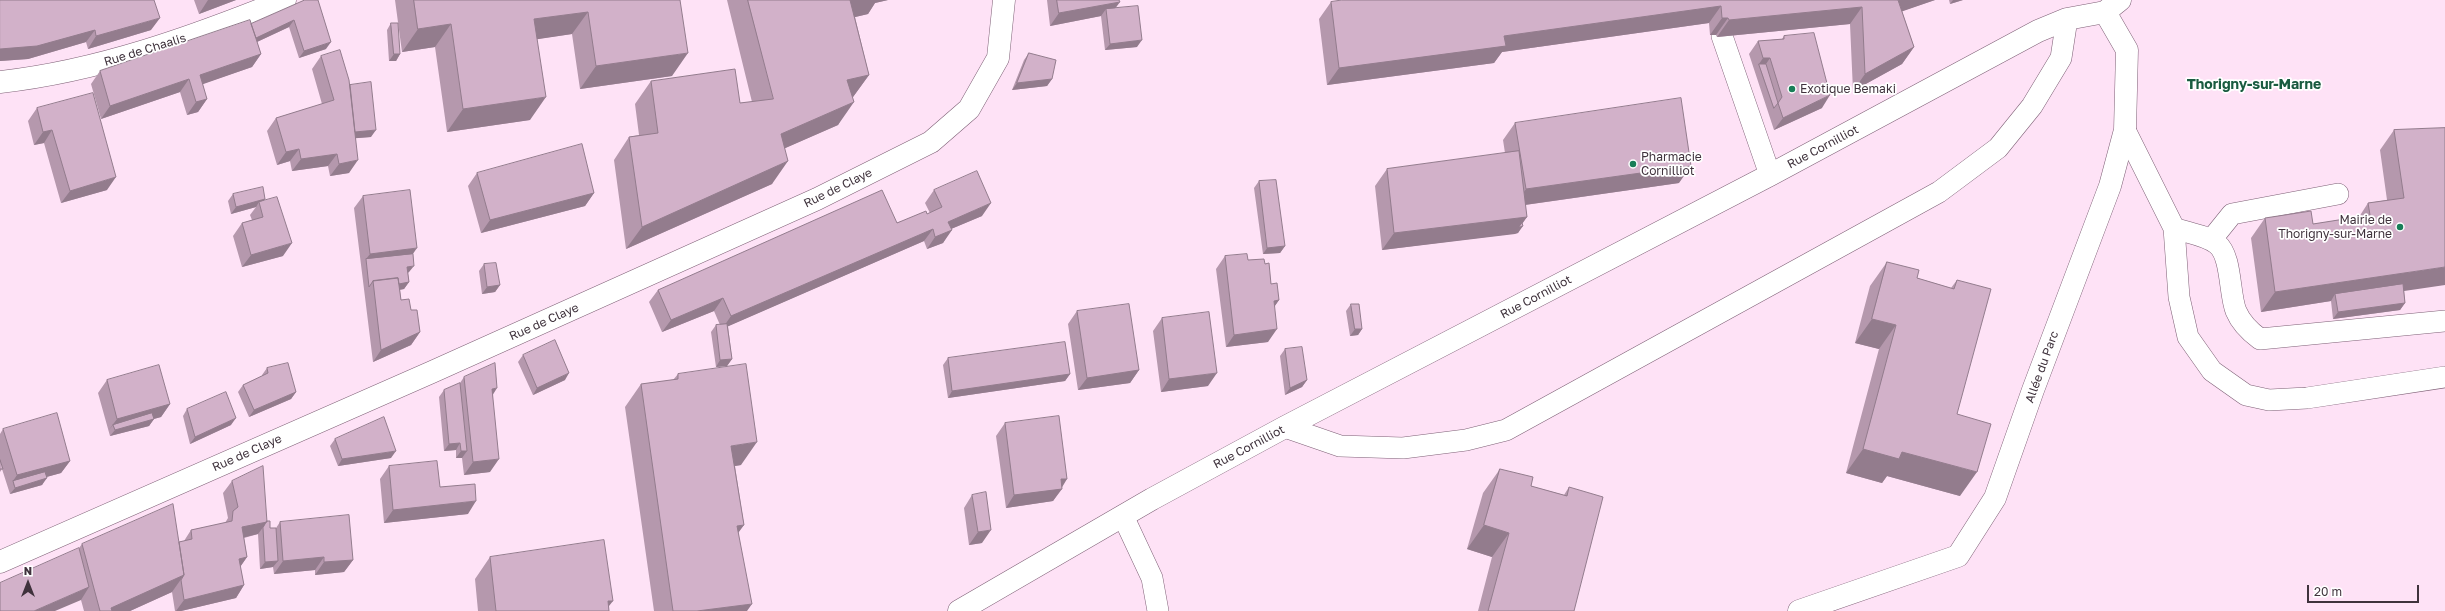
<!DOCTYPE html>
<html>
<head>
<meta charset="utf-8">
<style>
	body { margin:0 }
	#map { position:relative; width:2445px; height:611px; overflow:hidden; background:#fee2f6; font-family:"Golos Text",sans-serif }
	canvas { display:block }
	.north { position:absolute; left:8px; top:563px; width:40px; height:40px; -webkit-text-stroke:3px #fff; paint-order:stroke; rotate:0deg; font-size:11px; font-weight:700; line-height:16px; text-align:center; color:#3f323c }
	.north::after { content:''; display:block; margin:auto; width:14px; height:18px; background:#3f323c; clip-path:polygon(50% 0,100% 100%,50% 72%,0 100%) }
	.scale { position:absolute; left:2307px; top:585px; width:112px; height:18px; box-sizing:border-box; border:2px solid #3f323c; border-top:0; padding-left:5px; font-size:12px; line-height:14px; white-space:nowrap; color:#3f323c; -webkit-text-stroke:3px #fff; paint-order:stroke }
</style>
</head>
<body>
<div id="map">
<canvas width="2445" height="611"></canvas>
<div class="north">N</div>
<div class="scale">20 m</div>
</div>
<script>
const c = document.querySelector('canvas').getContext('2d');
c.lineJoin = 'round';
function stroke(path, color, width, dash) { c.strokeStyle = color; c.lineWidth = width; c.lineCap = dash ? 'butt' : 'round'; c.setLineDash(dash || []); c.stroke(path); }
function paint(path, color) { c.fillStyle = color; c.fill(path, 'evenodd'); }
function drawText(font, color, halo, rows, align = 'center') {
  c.font = font + ' "Golos Text",sans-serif'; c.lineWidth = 3.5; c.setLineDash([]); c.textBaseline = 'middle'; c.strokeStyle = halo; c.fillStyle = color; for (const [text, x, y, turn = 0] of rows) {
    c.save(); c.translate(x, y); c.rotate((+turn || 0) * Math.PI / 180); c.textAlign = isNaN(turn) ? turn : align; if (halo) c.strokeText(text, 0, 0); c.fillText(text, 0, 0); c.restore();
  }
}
const service = new Path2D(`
	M1722,36L1770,175
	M2125,130L2174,228
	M2211,240L2232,214L2338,194
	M2445,321L2260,339C2249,331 2241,323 2236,311C2229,294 2232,256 2217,244C2206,235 2187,233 2174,228L2179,297L2188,337L2212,371L2246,395L2269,400L2307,398L2445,377
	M1285,427L1340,446L1403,448L1466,440L1506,430L1939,192L1998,148L2032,106L2061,58L2067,19
	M1123,516L1152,578L1158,611`);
const minor = new Path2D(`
	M0,82C99,71 193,37 285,0
	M959,611L1152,499L1285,427L1770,175L2038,31L2067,19L2105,12L2120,0
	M1799,611L1958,556L1995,498L2033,390L2110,186L2125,130L2127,50L2105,12`);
const tertiary = new Path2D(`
	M0,562L432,372L817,199L931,142L969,109L998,58L1004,0`);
stroke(service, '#7e6076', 22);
stroke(minor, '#7e6076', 23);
stroke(tertiary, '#7e6076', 23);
stroke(service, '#fff', 21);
stroke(minor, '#fff', 22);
stroke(tertiary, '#fff', 22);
paint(new Path2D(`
	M0,0L151,30L88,49L86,42L28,59L0,61Z
	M194,0H236L199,14Z
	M305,0L326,49L299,58L289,27L257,42L261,54L252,67L202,84L207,99L198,112L187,115L180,92L101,119L91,84L100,71L251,24Z
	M395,0H680L672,76L580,89L572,34L537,39L530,120L447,132L435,47L402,52Z
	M727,0H888L875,3L868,14L855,17L869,75L853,97L852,98L838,125L785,148L772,184L626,249L614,160L629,137L639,135L635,104L651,81L740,103L752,102Z
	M1047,0H1119L1115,8L1137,47L1105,50L1101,16L1050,26Z
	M1935,0L1902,11L1914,47L1902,64L1853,91L1850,24L1717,37L1716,35H1710L1709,23L1502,52L1494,63L1327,85L1319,19L1331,2Z
	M1949,0H1963L1950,4Z
	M391,23L400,54L396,61H389L387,30Z
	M1784,36L1822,108L1774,130L1749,54L1758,41L1782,39Z
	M1029,53L1052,79L1047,86L1012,90L1024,60Z
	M321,56L350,85L371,137L356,138L349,173L330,176L328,166L292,171L290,161L277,165L267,131L276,118L322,104L312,69Z
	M37,108L107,190L61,203L44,143L34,145L28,121Z
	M1515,123L1679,183L1525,205L1527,217L1522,223L1518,233L1382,250L1375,186L1387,169L1505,153L1503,140Z
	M2445,128L2404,291L2405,303L2400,310L2333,319L2331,301L2261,312L2251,238L2265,218L2313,224L2359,217L2368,203L2387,200L2380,150L2394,130Z
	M477,173L594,193L585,206L481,233L468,186Z
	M1259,181L1285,246L1280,253L1263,254L1254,188Z
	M934,190L982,216L951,229L943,243L927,249L924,241L728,326L732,359L727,366L716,367L711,332L716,325H720L714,311L662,332L649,302L658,290L927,214L930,213L925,203Z
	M233,194L264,201L283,256L242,267L233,236L242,223L252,220L250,215L256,207L231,214L228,201Z
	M363,196L413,254L409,272L408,273L409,282L404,289L400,290L401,300L411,310L420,332L411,345L373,362L354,208Z
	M1225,256L1248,260L1265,264L1271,284L1279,300L1274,307L1268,342L1226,347L1216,269Z
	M1887,262L1917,278L1951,288L1957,280V414L1960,496L1887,476L1882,483L1846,473L1879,349L1855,343L1870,286Z
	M484,264L500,285L495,292L482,294L479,271Z
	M1351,304L1362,329L1358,335L1350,336L1346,311Z
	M1077,311L1139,370L1130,383L1078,390L1068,324Z
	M1162,318L1208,386L1161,392L1153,331Z
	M1285,349L1307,380L1302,387L1285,395L1280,356Z
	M523,355L565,380L533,395L518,362Z
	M948,358L1070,374L1065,381L948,398L943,365Z
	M267,368L296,392L291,399L249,417L238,392L243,385L262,376V375Z
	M678,374L741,465L735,466L744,525L738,532L747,611H654L625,407L641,384L673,380Z
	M464,377L493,395L490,472L464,475L462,458H456V450L444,451L439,397L444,390L460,383Z
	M107,380L170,404L161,417L154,419L149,426L110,436L98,393Z
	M187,409L231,425L190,444L183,416Z
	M1005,423L1062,487L1053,501L1006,508L996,436Z
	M3,429L70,461L61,473L46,477L42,485L10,494L2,469L0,472V434Z
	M335,439L391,458L338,466L330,446Z
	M389,466L440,487L468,514L384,523L380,479Z
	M1500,469L1531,486L1564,495L1569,487L1574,611H1478L1492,557L1467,549L1483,493Z
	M232,481L267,521L270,528H276L280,522L353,560L344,572L315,575V570L274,574L273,567L260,569L258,534L244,538L247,557L240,567L244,585L236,598L181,611H175L172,592L130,611H84L81,600L79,548L82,544L179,542L184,541L191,530L225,523L228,518L223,493Z
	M972,495L982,543L969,545L964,508Z
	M490,557L609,606V611H478L475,579Z`), '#b598ad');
paint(new Path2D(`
	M208,0H236L199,14Z
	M849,0H888L875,3L868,14L834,22Z
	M1898,0H1935L1886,17Z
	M1953,0H1963L1950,4Z
	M1120,2L1111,14L1106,9L1101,16L1050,26L1059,13Z
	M1721,6L1709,23L1502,52L1494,63L1327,85L1339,68L1504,36Z
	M1862,7L1850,24L1717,37L1729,20Z
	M588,12L572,34L519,42L534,19Z
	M160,18L151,30L88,49L96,36Z
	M1722,18H1728L1716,35H1710Z
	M294,20L289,27L246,47L251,40Z
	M451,24L435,47L402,52L418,29Z
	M95,30L86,42L28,59L0,61V49Z
	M1142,40L1137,47L1105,50L1110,44Z
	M331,42L326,49L299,58L304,51Z
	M1914,47L1902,64L1853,91L1865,74Z
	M688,53L672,76L580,89L596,66Z
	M261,54L252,67L192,88L200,75Z
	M394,54H400L396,61H389Z
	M1763,58H1770L1762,70L1759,64Z
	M869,75L853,97L831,103L847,80Z
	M189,79L180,92L101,119L110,106Z
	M1052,79L1047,86L1012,90L1017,83Z
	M1830,95L1822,108L1774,130L1783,118Z
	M546,97L530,120L447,132L463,109Z
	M207,99L198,112L187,115L196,102Z
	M854,102L838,125L765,157L781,134Z
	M52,130L44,143L34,145L43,132Z
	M376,130L371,137L346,139L351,132Z
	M299,149L290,161L277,165L286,152Z
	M337,154L328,166L292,171L301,159Z
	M358,160L349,173L330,176L339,164Z
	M788,161L772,184L626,249L642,227Z
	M1691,166L1679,183L1517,206V202L1526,189Z
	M116,177L107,190L61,203L70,191Z
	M594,193L585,206L481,233L490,220Z
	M265,199L261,206L259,202L256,207L231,214L236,207Z
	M991,203L982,216L939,234L948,222Z
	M1527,217L1515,234L1382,250L1394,233Z
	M1523,226L1518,233L1515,234L1520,227Z
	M933,229L924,241L722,329L731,316Z
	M952,230L943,243L927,249L935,237Z
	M292,243L283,256L242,267L251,255Z
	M1285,246L1280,253L1263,254L1267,248Z
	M417,248L408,261L366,259L370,254Z
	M414,266L409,272L402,274L407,267Z
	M2445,267V285L2336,301L2335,294L2331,301L2261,312L2275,292Z
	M409,282L404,289L375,293L374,286Z
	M500,285L495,292L482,294L487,287Z
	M723,298L714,311L662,332L671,320Z
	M1279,300L1270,313L1274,301Z
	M2405,303L2400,310L2333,319L2338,312Z
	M1872,319L1896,325L1879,349L1855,343Z
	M1277,329L1268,342L1226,347L1234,335Z
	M1355,329H1362L1358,335L1350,336Z
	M420,332L411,345L373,362L381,350Z
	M732,359L727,366L716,367L720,360Z
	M1139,370L1130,383L1078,390L1087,378Z
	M569,373L565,380L533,395L537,388Z
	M1217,373L1208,386L1161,392L1169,379Z
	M1070,374L1065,381L948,398L952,391Z
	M1307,380L1302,387L1285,395L1290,388Z
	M497,388L489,401L492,389Z
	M296,392L291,399L249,417L254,410Z
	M170,404L161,417L119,428L154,419L149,426L110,436L115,430L113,425L108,431L117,419Z
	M236,418L231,425L190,444L195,437Z
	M757,442L741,465L716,469L731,446Z
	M460,443L456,450L444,451L449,444Z
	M1863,449L1902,452L1977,472L1960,496L1887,476L1882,483L1846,473Z
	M396,451L391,458L338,466L342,459Z
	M461,451H467L462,458H456Z
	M499,459L490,472L464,475L473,462Z
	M70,461L61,473L14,486L13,481L17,475Z
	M47,478L42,485L10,494L15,488Z
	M1061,479H1067L1061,489H1062L1053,501L1006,508L1014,495Z
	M476,501L468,514L384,523L393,510Z
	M267,522L258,534L233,540L242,527Z
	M744,525L728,547L737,526Z
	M1484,525L1509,533L1492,557L1467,549Z
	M991,530L982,543L969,545L978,532Z
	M247,557L238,570L239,559Z
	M324,557L315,570L274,574L283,561Z
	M353,560L344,572L315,575L324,562Z
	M278,561L273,567L260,569L265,562Z
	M184,575L172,592L130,611H109L111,608Z
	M244,585L236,598L181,611H176L184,600Z
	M89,587L81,600L55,611H34Z
	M608,601H613L605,611Z
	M752,604L747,611H697Z`), '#937c8d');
const building = new Path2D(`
	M0,0H154L160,18L96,36L95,30L37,46L0,49Z
	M305,0H318L331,42L304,51L294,20L256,38L251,24Z
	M414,0H680L688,53L596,66L588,12L534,19L546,97L463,109L451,24L418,29Z
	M748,0H850L869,75L847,80L854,102L781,134L788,161L642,227L629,137L658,133L651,81L735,69L740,103L773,99Z
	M1057,0H1119L1120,2L1059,13Z
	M1342,0H1898L1914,47L1865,74L1862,7L1729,20L1728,18H1722L1721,6L1504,36L1506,46L1339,68L1331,2Z
	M1138,6L1142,40L1110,44L1106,9Z
	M250,20L261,54L200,75L207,99L196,102L189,79L110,106L100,71Z
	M391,23H398L400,54H394Z
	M1814,33L1830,95L1783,118L1778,103L1782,97L1770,58H1763L1758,41L1784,39V36Z
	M340,50L349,80L358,160L339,164L337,154L301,159L299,149L286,152L276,118L334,100L321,56Z
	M1029,53L1056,60L1052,79L1017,83Z
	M1759,64H1766L1778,103L1774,108Z
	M371,82L376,130L355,132L350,85Z
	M93,93L116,177L70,191L52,130L43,132L37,108Z
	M1681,98L1691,166L1526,189L1515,123Z
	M2445,128V267L2275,292L2265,218L2311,211L2313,224L2370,215L2368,203L2404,198L2394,130Z
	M582,144L594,193L490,220L477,173Z
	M1519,151L1527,217L1394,233L1387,169Z
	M977,171L991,203L948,222L952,230L935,237L933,229L731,316L723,298L671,320L658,290L882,190L897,223L926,211L927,214L942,207L934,190Z
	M1276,180L1285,246L1267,248L1259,181Z
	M263,187L265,199L236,207L233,194Z
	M410,190L417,248L370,254L363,196Z
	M277,197L292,243L251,255L242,223L263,217L259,202Z
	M1522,223L1523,226L1520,227H1519Z
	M413,254L414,266L407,267L409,282L399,284L398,278L373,281L369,287L366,259Z
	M1247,254L1248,260L1264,259L1265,264L1269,263L1271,284L1277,283L1279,300L1274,301L1277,329L1234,335L1225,256Z
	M1887,262L1919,270L1917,278L1954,289L1957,280L1991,289L1957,414L1991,424L1977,472L1902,452L1899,459L1863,449L1896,325L1872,319Z
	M496,263L500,285L487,287L484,264Z
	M398,278L401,300L409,299L411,310H417L420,332L381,350L373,281Z
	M2403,284L2405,303L2338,312L2335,294Z
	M1129,304L1139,370L1087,378L1077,311Z
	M1351,304H1359L1362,329H1355Z
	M1209,312L1217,373L1169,379L1162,318Z
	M727,324L732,359L720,360L716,325Z
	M555,340L569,373L537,388L523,355Z
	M1065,342L1070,374L952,391L948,358Z
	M1302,347L1307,380L1290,388L1285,349Z
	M288,363L296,392L254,410L243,385L268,373L267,368Z
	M495,363L497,388L492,389L499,459L473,462L464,377Z
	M746,364L757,442L731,446L744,525L737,526L752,604L697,611H673L641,384L678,379V374Z
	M159,365L170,404L117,419L107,380Z
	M460,383L467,451H461L460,443L449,444L444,390Z
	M226,392L236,418L195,437L187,409Z
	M57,413L70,461L17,475L3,429Z
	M152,413L154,419L115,430L113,425Z
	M1059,416L1067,479H1061L1062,489L1014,495L1005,423Z
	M384,417L396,451L342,459L335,439Z
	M0,460L3,469H0Z
	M437,461L440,487L475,484L476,501L393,510L389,466Z
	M263,466L267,522L242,527L247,557L239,559L244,585L184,600L181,580L184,575L179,542L192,539L191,530L232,521L233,511L238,507L232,481Z
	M1500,469L1533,477L1531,486L1567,496L1569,487L1603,497L1574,611H1488L1509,533L1484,525Z
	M45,472L47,478L15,488L13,481Z
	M986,492L991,530L978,532L972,495Z
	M173,504L184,575L111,608L112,611H100L82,544Z
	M349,515L353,560L324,562V557L283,561L280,522Z
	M267,521H270V528H276L278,561L265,562L263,528Z
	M604,540L613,601H608L609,611H496L490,557Z
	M79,548L89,587L34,611H0V583Z`);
paint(building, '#d2b1c9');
stroke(building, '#937c8d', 1);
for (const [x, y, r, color] of [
	[1792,89,4,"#187e58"],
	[1633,164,4,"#187e58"],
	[2400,227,4,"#187e58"]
]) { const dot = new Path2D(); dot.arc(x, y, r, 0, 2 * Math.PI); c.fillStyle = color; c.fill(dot); stroke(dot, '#fff', 1.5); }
drawText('12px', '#3f323c', '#fff', [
	["Rue de Chaalis",145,50,-17],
	["Rue Cornilliot",1823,147,-28],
	["Rue de Claye",838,188,-26],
	["Rue Cornilliot",1536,297,-28],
	["Rue de Claye",544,322,-24],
	["Allée du Parc",2042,367,-70],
	["Rue Cornilliot",1249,447,-28],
	["Rue de Claye",247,453,-24]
]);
drawText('12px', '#3f323c', '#fff', [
	["Exotique Bemaki",1800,89],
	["Pharmacie",1641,157],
	["Cornilliot",1641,171],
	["Mairie de",2392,220,"right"],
	["Thorigny-sur-Marne",2392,234,"right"]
], 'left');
drawText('bold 14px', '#195b40', '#fff', [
	["Thorigny-sur-Marne",2254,85]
]);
</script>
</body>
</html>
